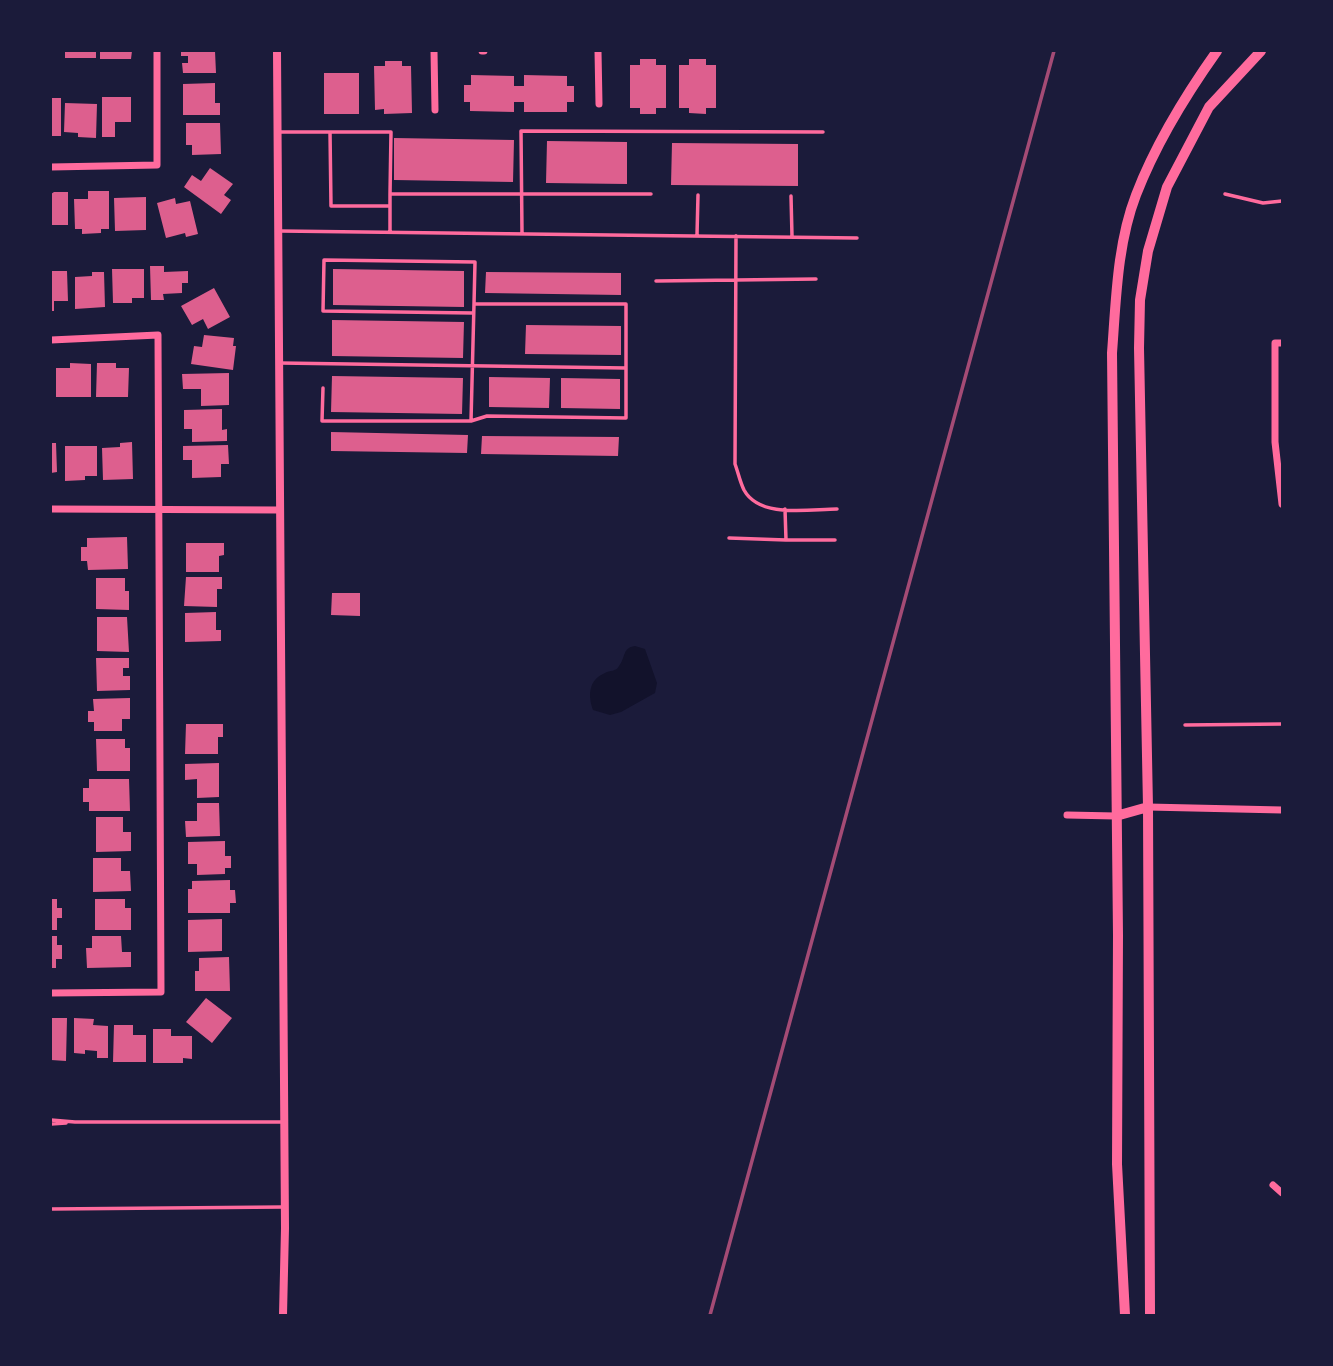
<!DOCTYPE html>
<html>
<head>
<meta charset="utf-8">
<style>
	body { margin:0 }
	#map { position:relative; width:1333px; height:1366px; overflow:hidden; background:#1b1b3a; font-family:Ubuntu,sans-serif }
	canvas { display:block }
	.frame { position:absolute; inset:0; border:52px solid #1b1b3a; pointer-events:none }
</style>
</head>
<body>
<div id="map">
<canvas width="1333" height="1366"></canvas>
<div class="frame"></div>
</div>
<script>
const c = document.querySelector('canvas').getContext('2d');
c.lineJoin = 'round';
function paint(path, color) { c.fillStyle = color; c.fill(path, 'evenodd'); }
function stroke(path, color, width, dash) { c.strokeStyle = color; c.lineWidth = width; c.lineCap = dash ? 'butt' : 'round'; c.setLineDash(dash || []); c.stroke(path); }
paint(new Path2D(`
	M635,646L645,649L657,683L655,693L621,712L610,715L593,710C588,696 588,680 605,673C610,670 616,672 619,666C626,657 622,648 635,646Z`), '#12122b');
paint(new Path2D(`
	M65,51H96V58H65Z
	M100,51H132L131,59H100Z
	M181,51H215L216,73H183L182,63H188V56H181Z
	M640,59H656V65H666V108H656V114H640V108H630V65H640Z
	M689,59H706V65H716V108H706V114L689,113V108H679V65H689Z
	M385,61H402V66H411L412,113L384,114V109L375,110L374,66H385Z
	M324,73H359V114H324Z
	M471,75L514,76V86H524V75L567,76V86H574V102H567V112H524V102H514V112L470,111V102H464V85H471Z
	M215,83V103H220V115H183V84Z
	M102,97H131V122H115V137H102Z
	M51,98H61V136H51Z
	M65,103L97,104L96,138L78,137V133L64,132Z
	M186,123H220L221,154L192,155V145H186Z
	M394,138L514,140L513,182L394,180Z
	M547,141L627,142V184L546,183Z
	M672,143L798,144V186L671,185Z
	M210,168L233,184L224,195L231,200L221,214L184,187L192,175L201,181Z
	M88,191H109V229H101V233L82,234V229H75L74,199H88Z
	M54,192H68V225H51V194Z
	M146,197V230L115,231L114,198Z
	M175,198L176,204L190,201L198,234L186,237L185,233L166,238L157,203Z
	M150,266H164V272L188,271V283H182V293L163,294L164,300H151Z
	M112,269H144V298H132V303H113Z
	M333,269L464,271V307L333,305Z
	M51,271H67L68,301H54V311H51Z
	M92,272H104L105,307L75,309V277L92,276Z
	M486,272L621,273V295L485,293Z
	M214,288L230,317L208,329L203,319L192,325L181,306Z
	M332,320L464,322L463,358L332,356Z
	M526,325L621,326V355L525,354Z
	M204,335L234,338L233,346H236L233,370L191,364L194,346L202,347Z
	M70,363L91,364V397H56V368H70Z
	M97,363H116V368H129L128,397H96Z
	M229,373V405L201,406V389H183L182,374Z
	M332,376L463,378L462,414L331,412Z
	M489,377L550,378L549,408L489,407Z
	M561,378L620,379V409L561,408Z
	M222,409V430L227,429V441L192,442V429H184V410Z
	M331,432L468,435L467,453L331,451Z
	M482,436L619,437L618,456L481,454Z
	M132,442L133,479L103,480L102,448L120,447V443Z
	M51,443H56L57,472L51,473Z
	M228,445L229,464H221V477L192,478V460H183V446Z
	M65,446H97V476H85V480L65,481Z
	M127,537L128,569L88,570L87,561H81V547H87V538Z
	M186,543H224V555L219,556V572H186Z
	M186,577H222V589H217V607L184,606Z
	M96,578H125V591H129V610L96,609Z
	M332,593H360V616L331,615Z
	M216,612V630H221V641L185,642V613Z
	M97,617H127L129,652L97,651Z
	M96,658H129V668H123V676H130V690L97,691Z
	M130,698V719H122V731H94V722H88V711H94L93,699Z
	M186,724H223V737H218V754H185Z
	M96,739H125V748H130V771H97Z
	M219,763V797L197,798V779L185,780V764Z
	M89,779H129L130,811H89V802H83V788H89Z
	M197,803H219L220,836L186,837L185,821H197Z
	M96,817H123V832H131V851L96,852Z
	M225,841V856H231V868H225V874L197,875V864H188V842Z
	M93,858H121V871H130L131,891L93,892Z
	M230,880V890H235L236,903H230V913H188V889H192V881Z
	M51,899H57V908H62V918H57V930H51Z
	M95,899H125V908H131V930H95Z
	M222,919V951L188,952V920Z
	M51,936H57V945H62V959H56V968H51Z
	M92,936H121L122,952H131V967L87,968L86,948H92Z
	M229,957L230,991H195V971H199V958Z
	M206,998L232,1018L212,1043L186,1022Z
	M51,1018H67L66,1061L51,1060Z
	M74,1018L94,1019L93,1025L108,1026V1058H97V1051L85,1050V1054L74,1053Z
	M114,1025H133V1035H146V1062H113Z
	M153,1029H171V1036H192V1059L183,1058V1063H153Z`), '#dd5f8e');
stroke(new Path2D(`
	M279,132H391L390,194
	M330,132L331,206H390
	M1225,194L1263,203L1282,201
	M791,196L792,236
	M280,231L857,238
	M390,232V194H651
	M522,233L521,131L823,132
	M697,235L698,195
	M736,236L735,464C738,472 740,482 744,490C760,519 810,509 837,509
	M656,281L816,279
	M473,313L323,311L324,260L475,262L474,304
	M280,363L626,368V418L487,416L471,421H322L323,388
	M471,421L474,304H626V368
	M785,509L786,540H835
	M729,538L786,540
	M1185,725L1282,724
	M51,1120L75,1122H283
	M51,1124L66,1123
	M51,1209L283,1207`), '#ff6b9d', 3.5);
stroke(new Path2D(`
	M434,51L435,110
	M482,51H484
	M598,51L599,104
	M51,167L157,165V51
	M51,340L158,335L161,992L51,993
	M1282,343H1275V442L1282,504
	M51,509L279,510
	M1148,807L1282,810
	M1067,815L1116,816
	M1273,1185L1282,1193`), '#ff6b9d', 7);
stroke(new Path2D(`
	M277,51L285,1228L283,1315`), '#ff6b9d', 8);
stroke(new Path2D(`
	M1116,816L1148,807
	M1125,1315L1117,1164L1118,935L1112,353C1116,301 1117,244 1136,195C1156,143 1185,96 1217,51
	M1150,1315L1148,807L1139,348L1140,300L1148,251L1167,187L1209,107L1261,51`), '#ff6b9d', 10);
stroke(new Path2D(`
	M710,1315L1054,51`), '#a44b75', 3.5);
</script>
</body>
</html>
